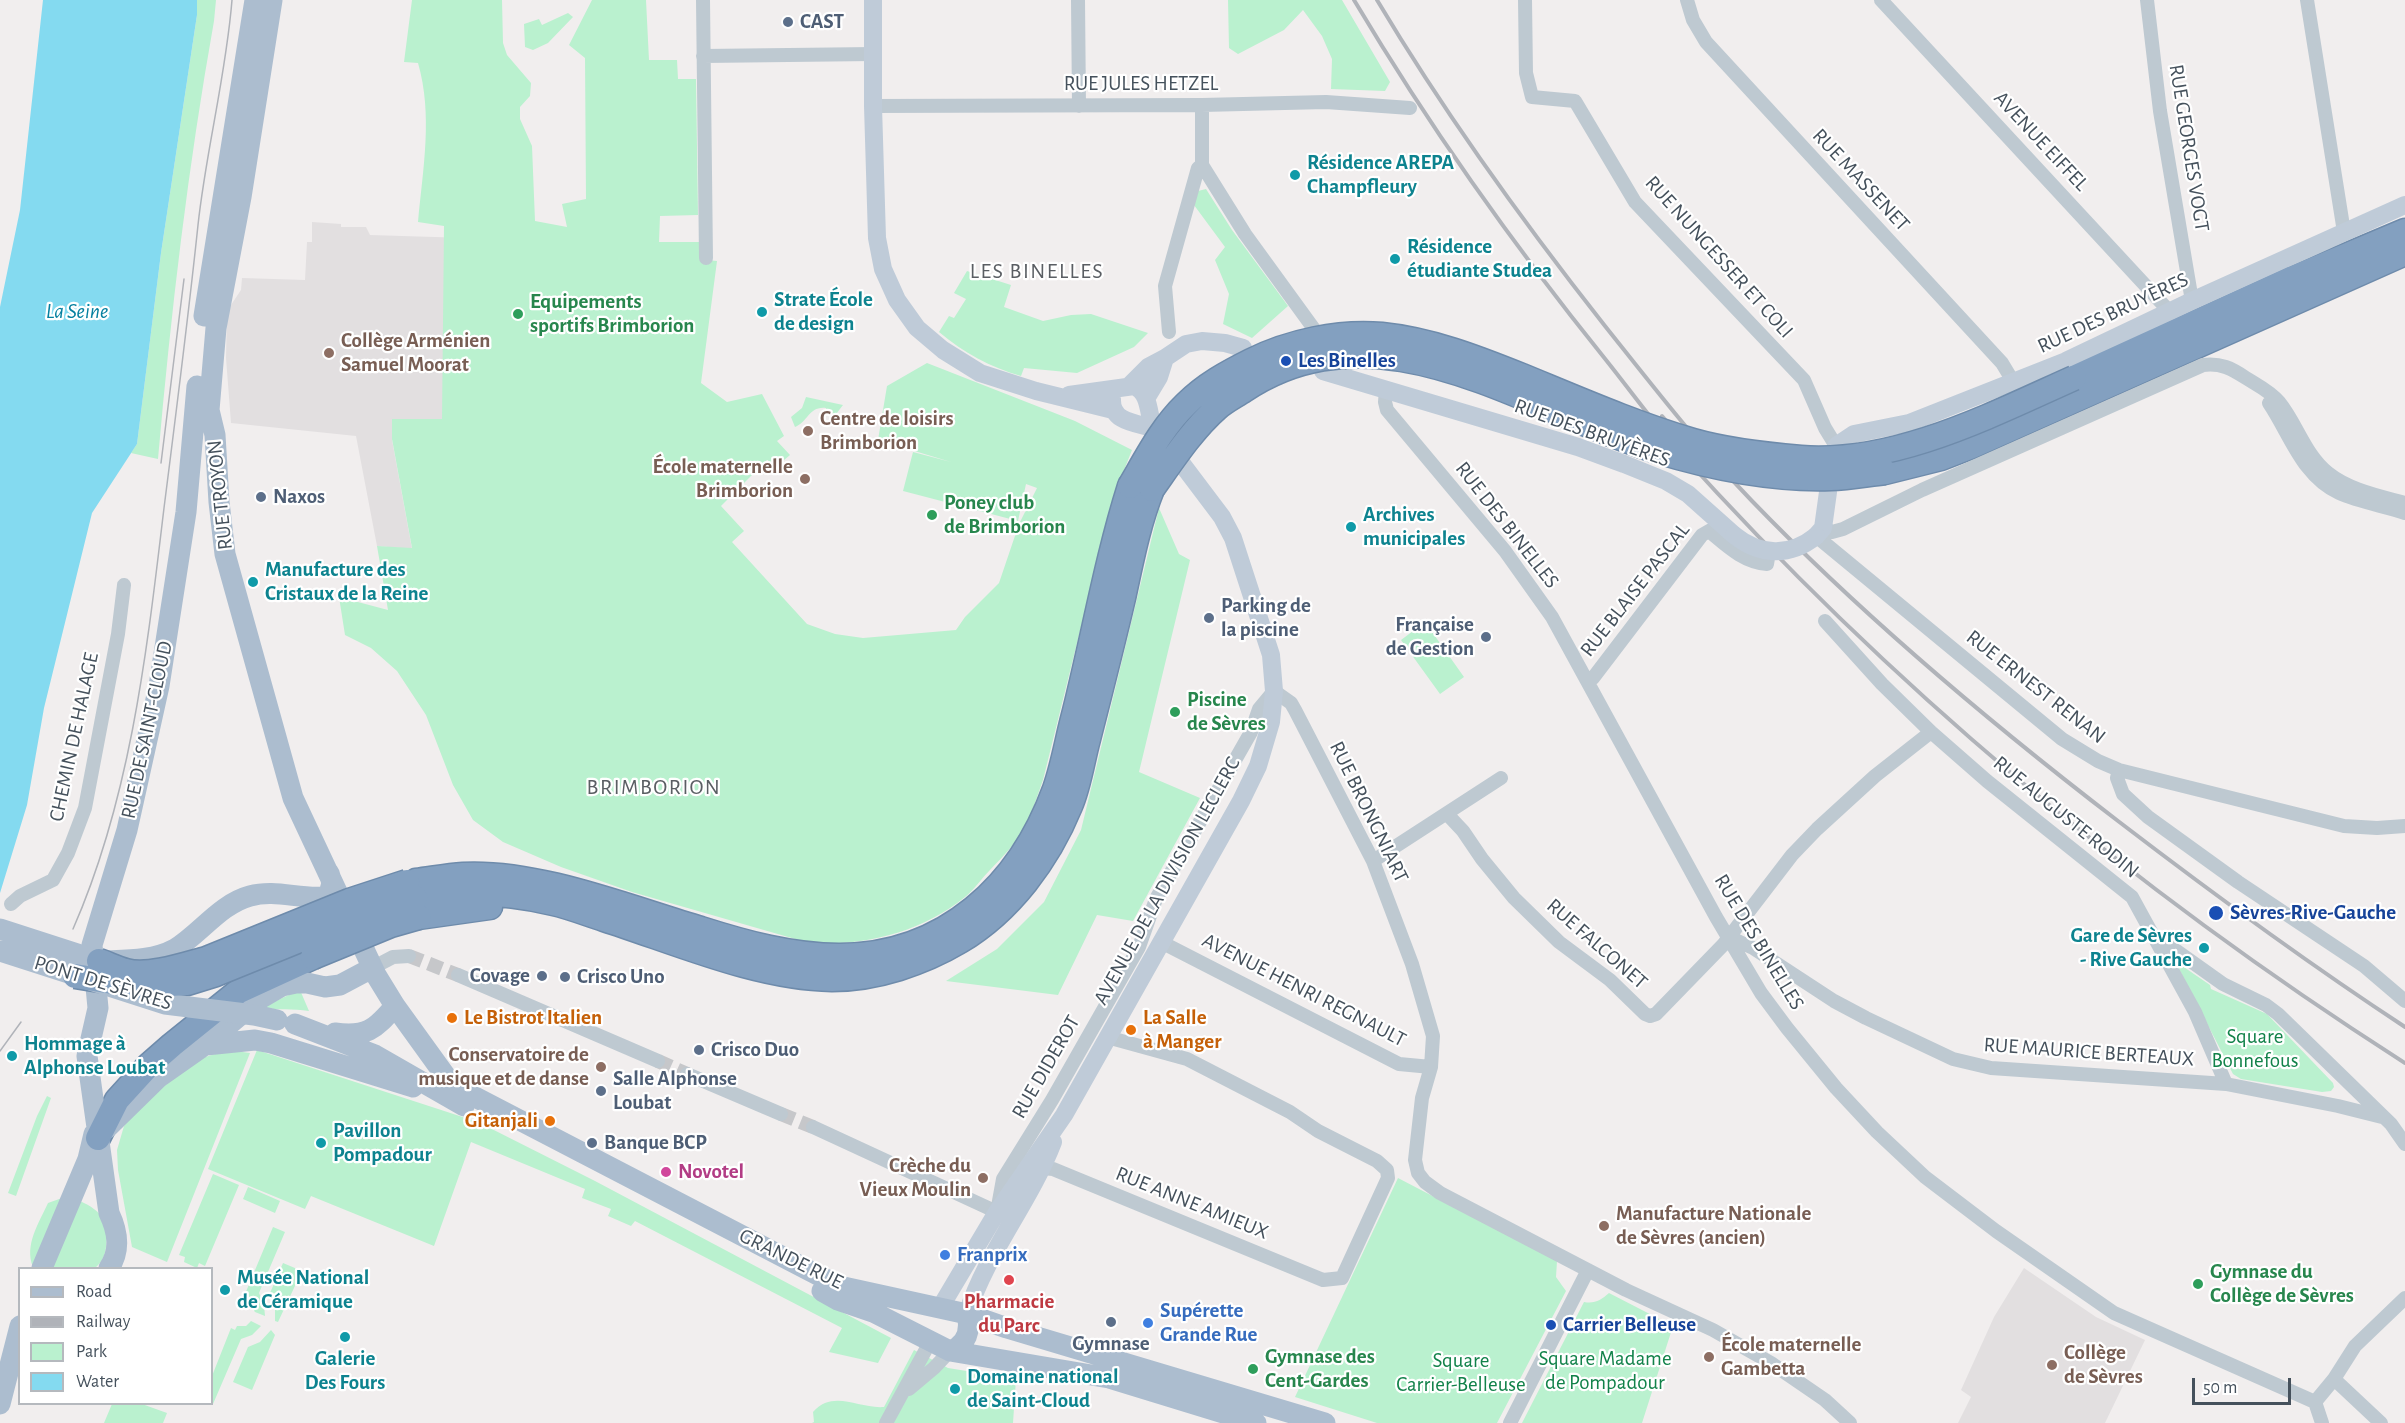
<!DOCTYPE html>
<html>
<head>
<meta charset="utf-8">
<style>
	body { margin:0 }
	#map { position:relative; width:2405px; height:1423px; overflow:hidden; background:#f1eeee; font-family:"Alegreya Sans",sans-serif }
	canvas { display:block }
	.legend { position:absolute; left:18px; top:1267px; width:195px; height:138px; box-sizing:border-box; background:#fff; border:2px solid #b5b9be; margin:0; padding:8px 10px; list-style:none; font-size:18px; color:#45515c }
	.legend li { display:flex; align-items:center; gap:12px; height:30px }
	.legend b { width:30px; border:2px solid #b5b9be }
	.scale { position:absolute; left:2192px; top:1378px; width:99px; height:27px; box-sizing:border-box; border:3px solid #45515c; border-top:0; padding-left:8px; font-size:18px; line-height:21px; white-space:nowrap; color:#45515c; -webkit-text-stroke:4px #fff; paint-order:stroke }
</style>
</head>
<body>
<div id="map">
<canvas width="2405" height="1423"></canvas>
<ul class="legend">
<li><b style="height:8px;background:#acbdcf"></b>Road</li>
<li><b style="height:8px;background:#b0b3b9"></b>Railway</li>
<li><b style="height:16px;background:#baf1cf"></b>Park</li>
<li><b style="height:16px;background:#84daf0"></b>Water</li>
</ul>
<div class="scale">50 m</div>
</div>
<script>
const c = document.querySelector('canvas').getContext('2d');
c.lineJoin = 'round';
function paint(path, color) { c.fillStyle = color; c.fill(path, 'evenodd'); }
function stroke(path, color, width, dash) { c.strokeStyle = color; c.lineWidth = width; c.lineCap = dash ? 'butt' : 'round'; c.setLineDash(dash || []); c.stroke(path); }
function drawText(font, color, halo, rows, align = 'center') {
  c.font = font + ' "Alegreya Sans",sans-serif'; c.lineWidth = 4.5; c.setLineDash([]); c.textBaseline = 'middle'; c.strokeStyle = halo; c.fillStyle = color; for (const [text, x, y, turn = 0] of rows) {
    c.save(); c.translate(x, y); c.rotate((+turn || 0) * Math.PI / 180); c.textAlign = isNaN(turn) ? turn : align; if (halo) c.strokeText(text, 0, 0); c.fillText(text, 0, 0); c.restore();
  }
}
paint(new Path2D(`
	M312,222L341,224V227H366L370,235L467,238V446L392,440L412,549L377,546L356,436L231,423L226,358L227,311L241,290L242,278L305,280L307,242H312Z
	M2024,1268L2096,1317L2145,1340L2105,1423H1958L1971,1397L1961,1390L1994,1317Z`), '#e2dfe0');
paint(new Path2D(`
	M197,0H216L214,21C188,166 171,312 158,459L131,453L137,444L161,253L197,15Z
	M412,0H502L503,43L507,55L531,83L530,96L520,107V119L532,146L535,221L567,227L562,204L586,199L585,58L569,45L592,0H646L649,60H677L678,79H696L698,215L660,216L659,242H706V260L717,261L701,383L727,402L762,394L784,436L777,441L790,455L777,466L767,460L721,506L744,531L732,542L807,624L835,634L863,638L956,630L965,617L999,583L1019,524L1037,488L1026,484L1018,521L903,491L913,452L951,462L878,440L887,386L927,363L1075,421L1132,450L1113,498L1043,780C1038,794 1033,810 1027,823C1018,842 1003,856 990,870C981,879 974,890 965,897C920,933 865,946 809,943L632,892L561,867L503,842L473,820L453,785L426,715L397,671L371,648L345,635L339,597L388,610L377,546L412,548L392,439V419H442L444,226L418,222C423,169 433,115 418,63L404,62Z
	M1228,0H1342L1390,82L1385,91L1331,89L1332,59L1322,36L1303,10L1284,30L1238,54L1229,48Z
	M568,13L573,17L548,43L533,50L525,47L524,24L539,19L542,25Z
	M1206,189L1232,230L1288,306L1252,338L1223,324L1229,294L1215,260L1225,247L1191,201L1194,192Z
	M967,271L1011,285L1004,307L1043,321L1071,315L1091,314L1148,333L1134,347L1077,373L1024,368L1021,376C990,367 964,353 939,332L949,316L954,318L966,299L954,293Z
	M806,397L843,405L833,418L826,414V408C809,406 808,422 795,427L791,417L802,408Z
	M1159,508L1179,554L1190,560L1139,772L1200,798L1133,921L1097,915L1058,995L946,981L997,949L1044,902L1081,830Z
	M1425,622L1464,677L1440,694L1401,640Z
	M2175,961L2210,985L2211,989L2267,1014L2333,1083L2334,1087L2331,1091L2322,1092L2241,1079L2233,1074Z
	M300,990L309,1011C293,1008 278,1011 262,1007Z
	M228,1050L250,1053L167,1262L132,1247L118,1170L117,1150L124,1126L149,1097L202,1058Z
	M257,1050L478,1122L595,1181L891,1338L878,1363L829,1352L842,1328L635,1221L631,1226L608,1216L611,1209L582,1198L585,1189L471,1142L434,1246L311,1196L305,1209L208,1169Z
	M47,1096L51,1098L16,1196L8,1193L37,1116Z
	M213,1174L239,1185L205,1266L199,1263L197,1268L184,1262L185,1257L179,1255Z
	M1398,1178L1557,1261L1556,1277L1566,1291L1497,1423H1377L1295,1397Z
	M248,1187L280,1201L275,1213L243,1199Z
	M62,1198L33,1267C24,1245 39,1223 48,1203Z
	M80,1201C102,1211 110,1222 106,1247C105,1256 102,1262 95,1268H51Z
	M273,1227L285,1232L259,1293L264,1305L265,1316L255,1312L247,1300L249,1296L245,1294Z
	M283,1263L302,1271L278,1322L275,1321V1306L270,1293Z
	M1609,1293L1673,1326L1642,1423H1522L1584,1302C1595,1304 1601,1300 1609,1293Z
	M251,1321L261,1326L252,1335L241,1339L213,1404H211L212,1376L231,1328L235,1330L237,1326H246Z
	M271,1330L275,1335L252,1390L233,1382L248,1347L260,1342Z
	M914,1350L948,1368L1016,1379L1013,1423H812L814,1422L813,1412C834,1389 858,1409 884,1407Z
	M112,1404H142L167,1413L163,1423H104Z`), '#baf1cf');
paint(new Path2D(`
	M43,0H197V15L161,253L137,444L92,513L44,708L27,805L0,893V307L20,210Z`), '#84daf0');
stroke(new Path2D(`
	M409,956L458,975
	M658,1061L687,1074
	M781,1114L813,1127`), '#c6c7ca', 14, [14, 7]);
const highway = new Path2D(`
	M2074,378L2293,278L2405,231
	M1885,472L1941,458L1972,446L2405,253
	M416,881C432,879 447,876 463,875C538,871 629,908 701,929C745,943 792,956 839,956C945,956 1020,885 1055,789C1063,767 1067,742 1073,719C1093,641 1106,562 1130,486
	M415,898C460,890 508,892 553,903C571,907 588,914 604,919C676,942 757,978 832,979C876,979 923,963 960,941C1010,911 1048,860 1070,806C1079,785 1082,761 1088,739C1100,692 1112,645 1123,598C1131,561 1138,524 1152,489
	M419,917L490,907
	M98,1138L117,1100L148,1066L172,1045L239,991L313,957`);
stroke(highway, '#6e8bab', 27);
stroke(new Path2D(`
	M703,0L706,258
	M1078,0L1079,106
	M1525,0L1526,73L1532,97L1575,101L1635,202L1804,380L1825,428L1836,446
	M1687,0L1693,20L1706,42L2002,363L2014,383
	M1881,0L2170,312
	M2147,0L2160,111L2192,301
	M2307,0L2344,232
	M703,56L874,54
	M1202,105V165L1245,234L1322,340
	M873,106L1202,105L1326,102L1410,108
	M1169,332L1165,286L1198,168L1202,165
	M1386,389L1385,402L1387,410L1505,551L1552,617L1716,917L1761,993L1787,1028L1836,1088L1877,1132L1925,1177L1996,1231L2114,1313L2315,1402
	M2269,403C2290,434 2302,476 2339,493C2359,502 2384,506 2405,513
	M1823,528L1832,532L1843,529L1922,490L2203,365C2221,363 2231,368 2246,378C2257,385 2270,391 2279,402C2297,424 2305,455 2328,473C2349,490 2380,496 2405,503
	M1816,536L2062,739L2098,761L2119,770L2344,826L2377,828L2405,826
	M1825,621L1882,684L1931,732L1987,781L2132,897L2195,1012L2226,1084
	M1588,681L1593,678L1702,535L1709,531C1727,546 1743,562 1767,564L1769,552
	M2119,770L2117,778L2123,794L2148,817L2238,882L2364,966L2405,1001
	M1447,814L1463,831L1482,859L1514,898L1559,942L1610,980L1645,1014L1650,1016L1656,1014L1723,945L1792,855L1817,829L1875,776L1931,732
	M1373,861L1501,778
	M11,904L20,896L53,880L68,853L85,808L118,634L124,585
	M1729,937L1753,948L1834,1001L1866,1018L1953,1059L1991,1068L2226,1084L2338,1106L2382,1117
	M2158,939L2164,942L2223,984L2266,1005L2278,1014L2391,1124L2405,1144
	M1161,942L1399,1064L1431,1067
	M372,968L393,957L409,956
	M458,975L658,1061
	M687,1074L781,1114
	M813,1127L997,1212
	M1043,1168L1053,1169L1323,1280L1342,1278L1388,1178L1387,1170L1377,1161L1318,1131L1290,1112L1187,1059L1107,1037
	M997,1212L1003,1179L1052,1100L1139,947L1156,899L1251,732L1259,709L1274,691L1291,703L1295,710L1373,861L1412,964L1433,1036L1431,1067L1422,1098L1415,1160L1418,1173L1425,1182L1440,1193L1626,1290L1713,1330L1771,1363L1825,1400L1850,1423
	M2334,1379L2381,1423
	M909,1389L934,1368L950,1351
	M2315,1402L2334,1379L2355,1346L2405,1298
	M2315,1402L2322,1423
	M886,1423L930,1342
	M1510,1423L1588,1270`), '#bec9d1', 14);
stroke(new Path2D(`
	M873,0V106L877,238L883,269L897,300L917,328L943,350L980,373L1036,391L1113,410
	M1323,371L1578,447L1624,464L1666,481L1688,494L1734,535
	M1130,385L1148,367L1165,358L1186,344L1202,341L1225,343L1243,348
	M1069,395L1134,386C1150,393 1148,412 1153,428
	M1147,397L1159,377L1165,358
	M1112,399C1111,422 1135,423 1153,428
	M1836,446L1854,434L1909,423L2066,361L2192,301L2405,205
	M1816,536L1823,528L1828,492
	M940,1308L997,1212L1064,1115L1241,801L1258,766L1271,722L1274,691L1271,655L1233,538L1222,517L1182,464
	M967,1314C987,1252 1030,1202 1053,1142`), '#bfcbd8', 18);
stroke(new Path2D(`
	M272,0L241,197L216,328L209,410L215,435L219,502L225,554L293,798L376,975L395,1006L452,1085L839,1286L967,1314L1007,1328L1325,1423
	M204,316L255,0
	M102,961C126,960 153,961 175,949C200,934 220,904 250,896C275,889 298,899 323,897L329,894L332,883L329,873
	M295,1024L375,1055L464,1106
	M335,1033C366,1037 375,1030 395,1006
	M206,1045L255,1040L271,1043L413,1087
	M106,1129L158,1078L205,1045L258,1000L282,986L296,983H307L325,987L340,985L372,968
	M42,1268L88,1159L94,1134
	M109,1268C121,1250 118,1232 109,1213L87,1056L98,1008L92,945L127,830L159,686L186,512L197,386
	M822,1291L838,1300L873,1312L950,1351L1109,1378L1256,1423
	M950,1351C967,1345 971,1330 967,1314
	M0,1404L20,1326`), '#acbdcf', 21);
stroke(highway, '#83a0c0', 24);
stroke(new Path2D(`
	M161,463L184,279
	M73,929C131,797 147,650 164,508C176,414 188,320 198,225C206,150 226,76 232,0
	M0,1051L21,1022`), '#b0b3b9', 1.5);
stroke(new Path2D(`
	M1354,0C1429,126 1514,246 1606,360C1630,390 1652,421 1677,449C1890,686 2137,892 2405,1063
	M1377,0C1445,114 1523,222 1605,326C1652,385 1699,446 1752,501C1865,618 1989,722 2118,821C2212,893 2306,962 2405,1027
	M1662,416L1697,457`), '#b0b3b9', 4);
const highwayBridge = new Path2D(`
	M1130,486C1147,457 1162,427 1186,404C1205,385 1227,373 1251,361C1289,342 1339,331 1382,335C1431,340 1477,358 1522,376C1578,399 1635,424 1693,441C1728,451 1765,455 1801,458C1895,465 1991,415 2074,378
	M1152,489C1172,461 1192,430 1217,408C1225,401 1235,396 1244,390C1379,300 1525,409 1657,451C1713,468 1772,480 1831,478C1849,478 1867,474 1885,472
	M313,957L391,925L419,917
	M99,961C108,964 117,969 126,971C148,977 184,965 206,959L349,901L407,882
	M75,976L137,986L187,983L216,974L354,918L415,898`);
stroke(highwayBridge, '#6e8bab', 27, []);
stroke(new Path2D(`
	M1734,535C1760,556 1790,557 1816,536`), '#bfcbd8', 18);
stroke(new Path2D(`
	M0,929L99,961
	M0,951L165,1004L254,1015L277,1020`), '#acbdcf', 21);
stroke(highwayBridge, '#83a0c0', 24);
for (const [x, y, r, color] of [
	[788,22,6,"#5c6f8a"],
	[1295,175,6,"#0f9aa8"],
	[1395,259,6,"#0f9aa8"],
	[762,312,6,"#0f9aa8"],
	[518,314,6,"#2e9e5b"],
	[329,353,6,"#8d6e63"],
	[1286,361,6,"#1a4fb4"],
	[808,431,6,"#8d6e63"],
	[805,479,6,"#8d6e63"],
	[261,497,6,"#5c6f8a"],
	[932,515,6,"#2e9e5b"],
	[1351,527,6,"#0f9aa8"],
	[253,582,6,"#0f9aa8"],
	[1209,618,6,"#5c6f8a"],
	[1486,637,6,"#5c6f8a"],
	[1175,712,6,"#2e9e5b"],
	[2216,913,8,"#1a4fb4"],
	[2204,948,6,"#0f9aa8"],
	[542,976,6,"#5c6f8a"],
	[565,977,6,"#5c6f8a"],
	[452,1018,6,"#e8710a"],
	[1131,1030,6,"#e8710a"],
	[699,1050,6,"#5c6f8a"],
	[12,1056,6,"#0f9aa8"],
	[601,1067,6,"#8d6e63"],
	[601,1091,6,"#5c6f8a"],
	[550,1121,6,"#e8710a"],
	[321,1143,6,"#0f9aa8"],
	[592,1143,6,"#5c6f8a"],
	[666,1172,6,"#d1479c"],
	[983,1178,6,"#8d6e63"],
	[1604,1226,6,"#8d6e63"],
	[945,1255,6,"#3f7fe0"],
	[1009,1280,6,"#e0444e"],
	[2198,1284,6,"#2e9e5b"],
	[225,1290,6,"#0f9aa8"],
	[1111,1322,6,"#5c6f8a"],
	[1148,1323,6,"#3f7fe0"],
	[1551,1325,6,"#1a4fb4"],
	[345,1337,6,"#0f9aa8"],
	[1709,1357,6,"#8d6e63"],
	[2052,1365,6,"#8d6e63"],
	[1253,1369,6,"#2e9e5b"],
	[955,1389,6,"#0f9aa8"]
]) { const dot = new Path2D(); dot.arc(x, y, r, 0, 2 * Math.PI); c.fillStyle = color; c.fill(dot); stroke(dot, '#fff', 2); }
drawText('bold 21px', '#4e5e75', '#fff', [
	["CAST",800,22],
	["Naxos",273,497],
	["Parking de",1221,606],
	["la piscine",1221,630],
	["Française",1474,625,"right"],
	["de Gestion",1474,649,"right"],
	["Covage",530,976,"right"],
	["Crisco Uno",577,977],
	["Crisco Duo",711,1050],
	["Salle Alphonse",613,1079],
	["Loubat",613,1103],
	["Banque BCP",604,1143],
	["Gymnase",1111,1344,"center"]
], 'left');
drawText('21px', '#45515c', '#fff', [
	["RUE JULES HETZEL",1141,84],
	["AVENUE EIFFEL",2041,141,47],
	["RUE GEORGES VOGT",2189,148,81],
	["RUE MASSENET",1861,180,47],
	["RUE NUNGESSER ET COLI",1719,257,48],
	["RUE DES BRUYÈRES",2113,313,-25],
	["RUE DES BRUYÈRES",1592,433,20],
	["RUE TROYON",220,495,-96],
	["RUE DES BINELLES",1507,525,52],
	["RUE BLAISE PASCAL",1635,590,-52],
	["RUE ERNEST RENAN",2036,687,38],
	["RUE DE SAINT-CLOUD",147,730,-78],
	["CHEMIN DE HALAGE",74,737,-78],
	["RUE BRONGNIART",1369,812,64],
	["RUE AUGUSTE RODIN",2066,817,39],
	["AVENUE DE LA DIVISION LECLERC",1167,881,-61],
	["RUE DES BINELLES",1759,942,59],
	["RUE FALCONET",1597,944,41],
	["PONT DE SÈVRES",103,983,17],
	["AVENUE HENRI REGNAULT",1304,990,27],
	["RUE MAURICE BERTEAUX",2089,1052,4],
	["RUE DIDEROT",1046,1067,-60],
	["RUE ANNE AMIEUX",1192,1203,22],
	["GRANDE RUE",791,1259,26]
]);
drawText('bold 21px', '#0d838f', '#fff', [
	["Résidence AREPA",1307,163],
	["Champfleury",1307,187],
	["Résidence",1407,247],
	["étudiante Studea",1407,271],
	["Strate École",774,300],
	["de design",774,324],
	["Archives",1363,515],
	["municipales",1363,539],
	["Manufacture des",265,570],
	["Cristaux de la Reine",265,594],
	["Gare de Sèvres",2192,936,"right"],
	["- Rive Gauche",2192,960,"right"],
	["Hommage à",24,1044],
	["Alphonse Loubat",24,1068],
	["Pavillon",333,1131],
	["Pompadour",333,1155],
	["Musée National",237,1278],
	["de Céramique",237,1302],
	["Galerie",345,1359,"center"],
	["Des Fours",345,1383,"center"],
	["Domaine national",967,1377],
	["de Saint-Cloud",967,1401]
], 'left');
drawText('bold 21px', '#27864d', '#fff', [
	["Equipements",530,302],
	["sportifs Brimborion",530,326],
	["Poney club",944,503],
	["de Brimborion",944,527],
	["Piscine",1187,700],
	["de Sèvres",1187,724],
	["Gymnase du",2210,1272],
	["Collège de Sèvres",2210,1296],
	["Gymnase des",1265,1357],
	["Cent-Gardes",1265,1381]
], 'left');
drawText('bold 21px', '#785e54', '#fff', [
	["Collège Arménien",341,341],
	["Samuel Moorat",341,365],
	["Centre de loisirs",820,419],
	["Brimborion",820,443],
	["École maternelle",793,467,"right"],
	["Brimborion",793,491,"right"],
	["Conservatoire de",589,1055,"right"],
	["musique et de danse",589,1079,"right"],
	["Crèche du",971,1166,"right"],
	["Vieux Moulin",971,1190,"right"],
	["Manufacture Nationale",1616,1214],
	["de Sèvres (ancien)",1616,1238],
	["École maternelle",1721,1345],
	["Gambetta",1721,1369],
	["Collège",2064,1353],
	["de Sèvres",2064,1377]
], 'left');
drawText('bold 21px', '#164399', '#fff', [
	["Les Binelles",1298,361],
	["Sèvres-Rive-Gauche",2230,913],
	["Carrier Belleuse",1563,1325]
], 'left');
drawText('bold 21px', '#c56008', '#fff', [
	["Le Bistrot Italien",464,1018],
	["La Salle",1143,1018],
	["à Manger",1143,1042],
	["Gitanjali",538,1121,"right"]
], 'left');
drawText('21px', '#12824a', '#fff', [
	["Square",2255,1037],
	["Bonnefous",2255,1061],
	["Square Madame",1605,1359],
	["de Pompadour",1605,1383],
	["Square",1461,1361],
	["Carrier-Belleuse",1461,1385]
]);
drawText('bold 21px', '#b23c85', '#fff', [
	["Novotel",678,1172]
], 'left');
drawText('bold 21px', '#366cbe', '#fff', [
	["Franprix",957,1255],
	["Supérette",1160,1311],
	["Grande Rue",1160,1335]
], 'left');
drawText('bold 21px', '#be3a42', '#fff', [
	["Pharmacie",1009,1302],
	["du Parc",1009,1326]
]);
c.letterSpacing = '1.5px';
drawText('22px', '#5a5e63', '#fff', [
	["LES BINELLES",1037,271],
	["BRIMBORION",654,787]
]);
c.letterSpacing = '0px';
drawText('italic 22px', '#0680a0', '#fff', [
	["La Seine",77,311]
]);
</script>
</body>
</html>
